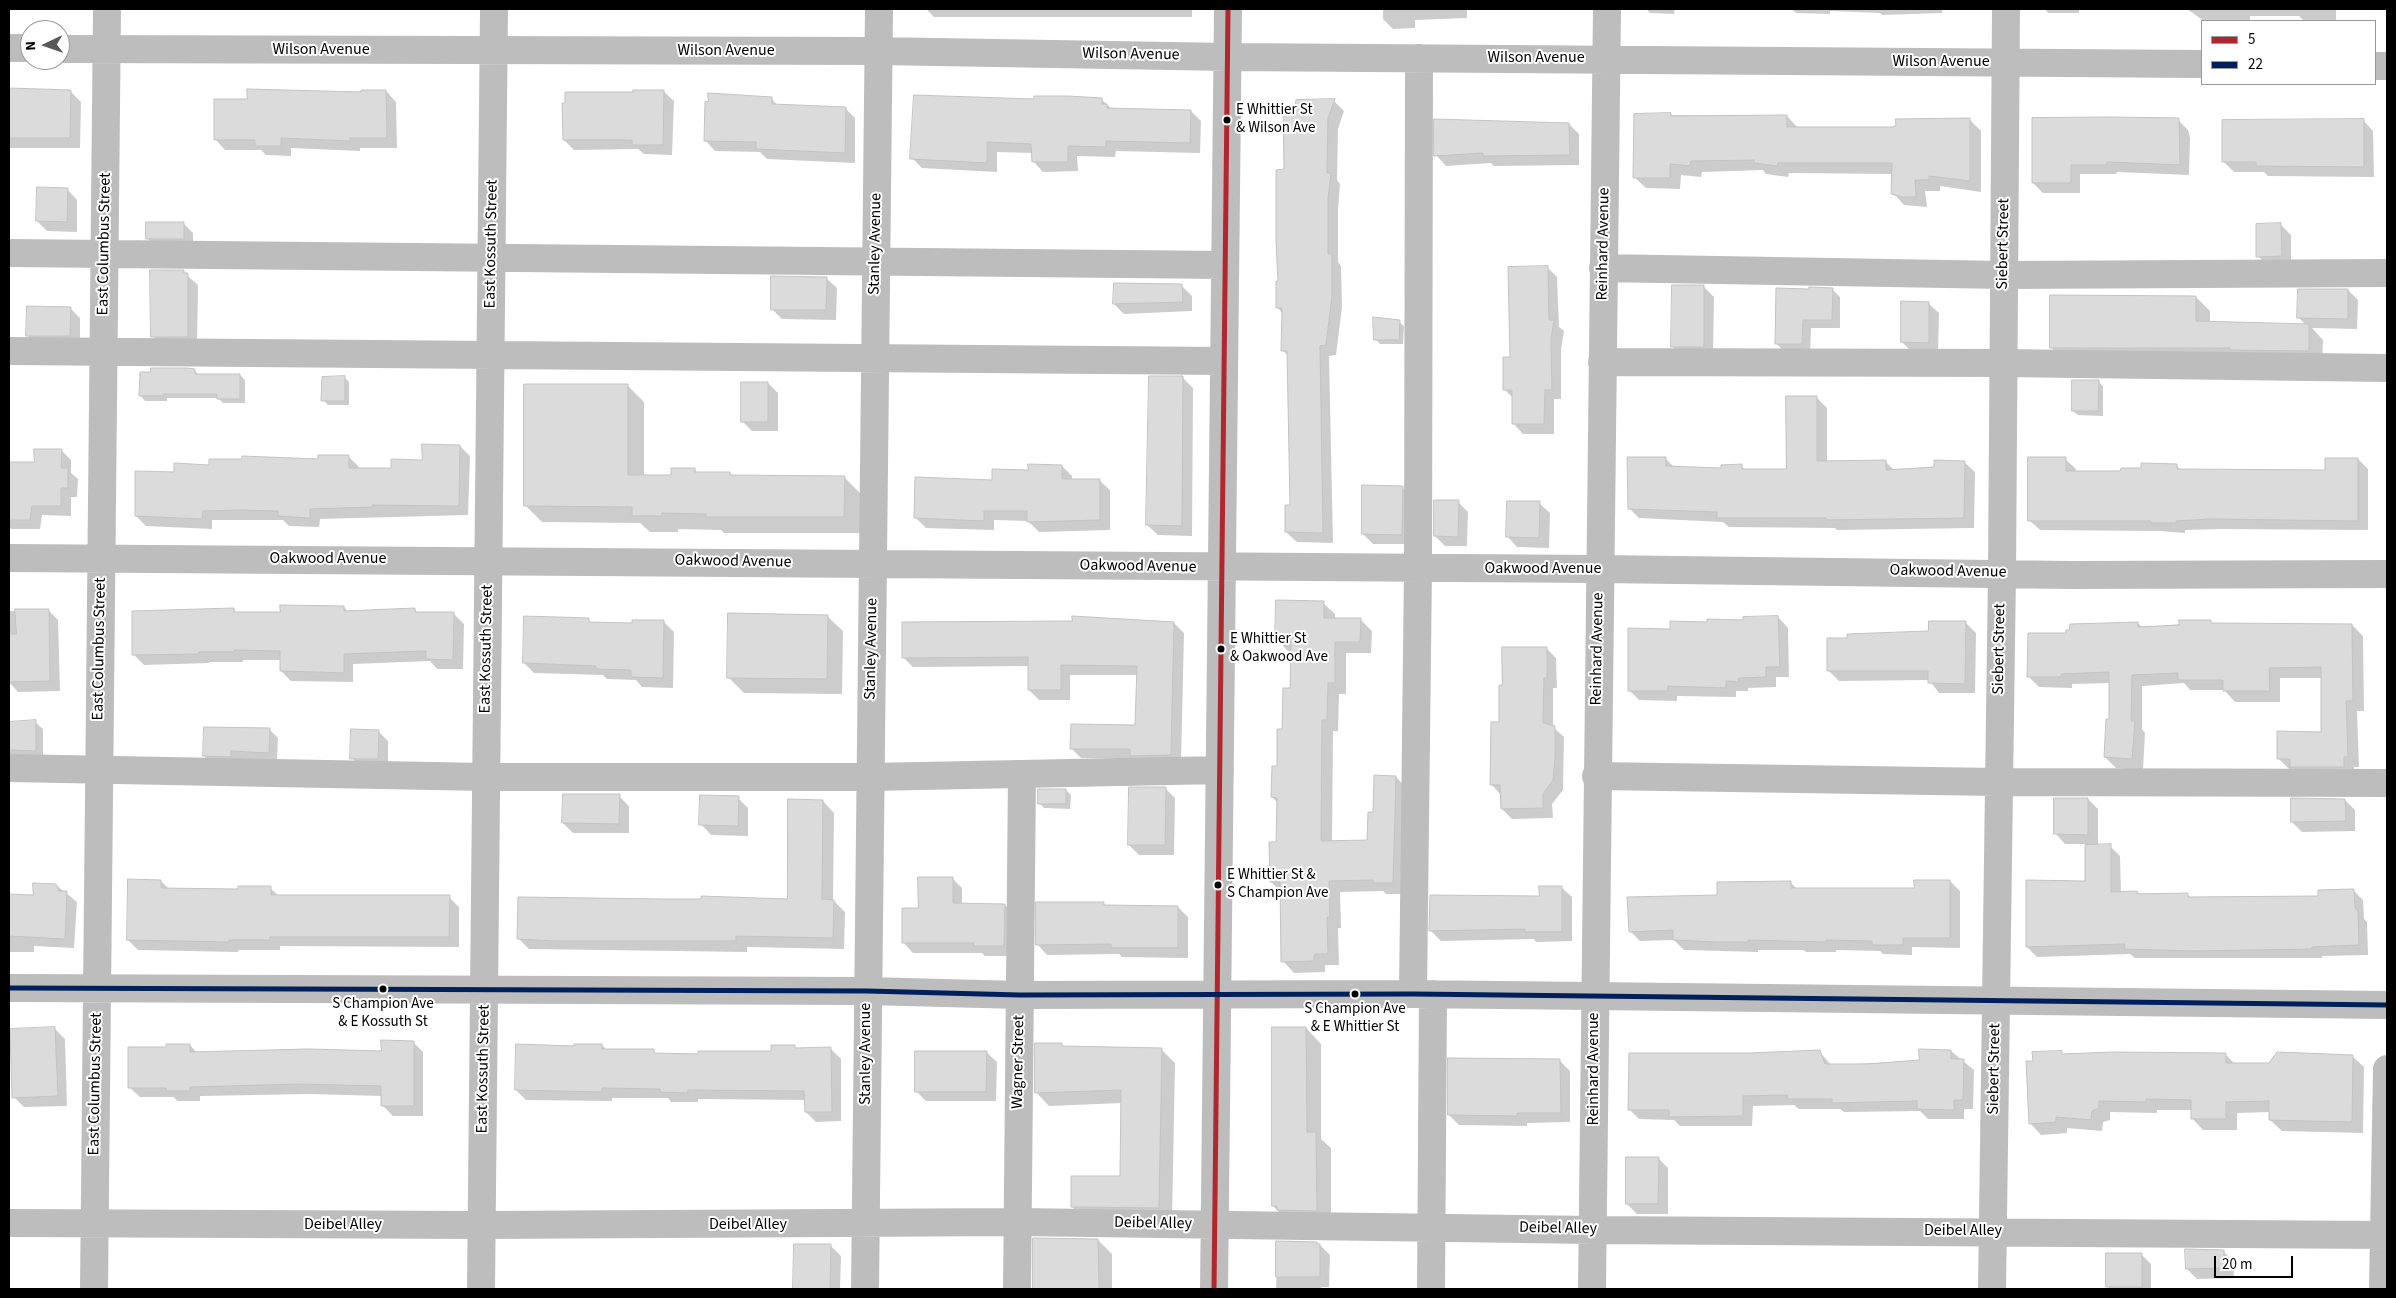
<!DOCTYPE html>
<html>
<head>
<meta charset="utf-8">
<style>
	body { margin:0 }
	#map { position:relative; width:2396px; height:1298px; overflow:hidden; background:#fff; font-family:"Source Sans 3",sans-serif }
	canvas { display:block }
	.frame { position:absolute; inset:0; border:10px solid #000; pointer-events:none }
	.legend { position:absolute; left:2201px; top:20px; width:175px; height:65px; box-sizing:border-box; background:#fff; border:1px solid #999; margin:0; padding:6px 9px; list-style:none; font-size:15px; color:#000 }
	.legend li { display:flex; align-items:center; gap:10px; height:25px }
	.legend b { width:25px; border:1px solid #999 }
	.north { position:absolute; left:20px; top:20px; width:50px; height:50px; box-sizing:border-box; background:#fff; border:1px solid #999; border-radius:50%; rotate:267deg; font-size:14px; font-weight:700; line-height:20px; text-align:center; color:#000 }
	.north::after { content:''; display:block; margin:auto; width:18px; height:22px; background:#595959; clip-path:polygon(50% 0,100% 100%,50% 72%,0 100%) }
	.scale { position:absolute; left:2214px; top:1256px; width:79px; height:22px; box-sizing:border-box; border:2px solid #000; border-top:0; padding-left:6px; font-size:15px; line-height:18px; white-space:nowrap; color:#000; -webkit-text-stroke:4px #fff; paint-order:stroke }
</style>
</head>
<body>
<div id="map">
<canvas width="2396" height="1298"></canvas>
<div class="frame"></div>
<ul class="legend">
<li><b style="height:6px;background:#af272f"></b>5</li>
<li><b style="height:6px;background:#00205b"></b>22</li>
</ul>
<div class="north">N</div>
<div class="scale">20 m</div>
</div>
<script>
const c = document.querySelector('canvas').getContext('2d');
c.lineJoin = 'round';
function paint(path, color) { c.fillStyle = color; c.fill(path, 'evenodd'); }
function stroke(path, color, width, dash) { c.strokeStyle = color; c.lineWidth = width; c.lineCap = dash ? 'butt' : 'round'; c.setLineDash(dash || []); c.stroke(path); }
function drawText(font, color, halo, rows, align = 'center') {
  c.font = font + ' "Source Sans 3",sans-serif'; c.lineWidth = 4; c.setLineDash([]); c.textBaseline = 'middle'; c.strokeStyle = halo; c.fillStyle = color; for (const [text, x, y, turn = 0] of rows) {
    c.save(); c.translate(x, y); c.rotate((+turn || 0) * Math.PI / 180); c.textAlign = isNaN(turn) ? turn : align; if (halo) c.strokeText(text, 0, 0); c.fillText(text, 0, 0); c.restore();
  }
}
paint(new Path2D(`
	M926,9H1192V17H934Z
	M1383,9H1467V18L1415,20V28L1393,29L1383,19Z
	M1646,9H1675L1674,14L1650,13Z
	M1791,9H1942V13L1882,15L1880,13L1830,11V14L1796,13Z
	M2045,9H2079V13H2048Z
	M2119,9H2151L2129,10Z
	M2187,9H2336V21H2304L2299,16H2250V21H2204Z
	M9,90L71,92L81,102L80,148H9Z
	M386,91L396,102L397,148H360V151L291,148V156L266,155L261,150H225L215,139L248,100Z
	M663,91L674,101L672,155L644,154L638,149L574,150L564,140L634,93Z
	M771,98L778,106L845,108L855,118V163L767,159L760,152L715,151L705,140Z
	M1101,99L1112,109L1191,111L1201,121L1200,153L1116,151L1115,157L1077,156L1078,171L1043,172L1033,161V153L997,152V172L922,168L912,158L1035,100Z
	M1334,101L1344,111L1338,129L1337,180L1340,184L1338,210V262L1341,266L1342,307L1336,355L1329,356L1333,543L1297,542L1286,532L1291,506L1288,356L1283,350V314L1277,307L1285,171Z
	M1635,115L1787,116L1798,128H1893L1969,119L1981,131V192L1940,186V191H1925L1927,207L1904,205L1893,193V174L1789,173L1788,177L1766,174L1763,170L1702,172L1701,177L1681,175L1680,189L1646,188L1634,177Z
	M2033,119L2178,120L2188,130L2190,138L2189,175L2117,172L2116,174H2080V193H2043L2033,183Z
	M2363,120L2373,131L2374,177L2268,176L2264,172H2234L2224,162Z
	M1569,124L1579,134V165L1494,166L1491,163L1446,166L1436,155Z
	M67,189L77,200V232L47,231L37,221Z
	M183,223L193,233V249L157,248L147,238Z
	M2281,225L2291,235V266H2268L2258,256Z
	M1547,267L1557,277L1559,327L1564,331L1561,349V399H1554V434H1523L1513,423V398L1504,389L1511,358Z
	M183,272L198,285L197,346H163L153,336Z
	M826,278L837,288L836,320L782,319L772,309Z
	M1182,286L1192,296V311L1124,314L1114,304Z
	M1704,287L1714,297L1713,356H1683L1672,346Z
	M1832,289L1840,297V328H1811L1810,352H1784L1776,343Z
	M2348,290L2358,300L2357,329L2312,328L2323,340L2322,365L2065,361L2051,347L2196,297L2210,311V323L2306,325L2299,318Z
	M1928,303L1939,313L1938,352H1912L1902,342Z
	M70,308L80,318V346L38,345L27,335Z
	M1399,322L1404,326L1403,344H1380L1375,339Z
	M195,371L199,375H240L245,380V403H223L218,398H167V401H145L141,396Z
	M345,378L349,382V405H328L323,400Z
	M1183,378L1193,388L1192,536L1158,535L1147,525Z
	M2098,381L2103,386V416L2078,415L2073,411Z
	M768,383L778,393V431H752L742,421Z
	M627,385L644,402V476H673L694,469L698,473H729L732,476L844,477L861,494L860,533H724L721,530L678,529V532H650L640,523L542,522L526,506Z
	M1816,397L1827,408V462L1885,461L1894,470L1935,468L1964,462L1975,472L1974,528L1837,530L1835,528L1729,527L1723,522L1639,518L1629,508L1665,458L1674,467L1722,469L1741,466L1747,471H1787Z
	M460,446L470,456L468,515L320,519L319,527L289,526L283,520H212V529L146,526L136,516L175,474L210,466L319,460L348,456L358,466L359,469H392L423,461Z
	M61,450L71,460V473L78,479L77,497H71V516L42,515L40,529H11L9,527V463L35,462Z
	M2065,459L2076,469V472L2122,473L2176,465L2182,471H2326L2358,459L2368,469V530L2221,529L2185,530V533L2160,531L2040,530L2029,520Z
	M1062,466L1072,476V480H1099L1110,490V530L1039,532L1028,521L994,520V530L926,528L916,518L1029,471Z
	M1402,487L1412,497V544H1373L1363,534Z
	M1458,502L1468,512L1467,546H1445L1435,536Z
	M1539,503L1550,513L1549,548L1517,547L1507,536Z
	M1323,603L1335,614V619H1360L1372,631L1371,653H1346V694H1339L1338,731H1333L1332,842L1369,841L1374,814L1396,777L1407,788L1404,894H1386L1383,891L1340,892L1341,928H1338L1339,965H1325V972L1294,973L1283,961L1281,892L1271,882L1278,843V803L1272,797L1291,689L1292,651H1288L1277,640Z
	M344,607L348,612L414,609L418,613L454,614L464,624L463,669H437L430,661L353,664V682L291,681L281,671V660H243V662H209V663L144,665L133,654L233,609L237,613H281Z
	M48,610L58,620L60,691L18,692L9,682V611Z
	M827,616L843,631L842,694L744,693L728,677Z
	M1778,617L1788,628L1789,677H1776V687L1748,688V691H1736V697L1677,696V701L1639,700L1629,690L1671,630L1708,623Z
	M588,620L592,623L633,624L664,622L674,632L673,688L642,687L636,680L607,679L603,675L534,673L524,663Z
	M2210,621L2212,624L2352,625L2363,636L2364,711H2357L2359,767H2354L2355,778L2289,769L2278,758L2323,733L2322,678H2280V702H2235L2224,690H2190L2184,683L2142,686V729L2145,733L2143,770L2116,768L2105,757L2111,721V683L2072,684V688L2039,687L2028,676L2067,634L2138,623L2143,628Z
	M1965,622L1976,633L1975,693H1939L1929,680L1839,681L1829,671L1930,632Z
	M1174,623L1184,633L1181,764L1135,759L1081,758L1071,748L1136,726L1138,675H1070V700H1039L1029,690V666L913,667L903,657Z
	M1546,648L1556,658L1557,688H1553V727L1564,737L1563,790L1552,804L1553,818L1512,819L1502,809L1501,795L1491,784L1504,686Z
	M35,722L43,729V758L9,757V723Z
	M270,730L278,738L277,760L212,764L204,756Z
	M378,731L388,741V769L362,768L352,758Z
	M1165,788L1175,798L1174,855H1139L1129,845Z
	M1066,790L1071,795L1070,809L1044,808L1039,803Z
	M619,796L629,806V833H573L563,823Z
	M738,798L748,808V836L711,835L701,824Z
	M2088,799L2098,809V846H2110L2120,856L2121,893L2188,895L2191,898H2320L2353,890L2363,900L2364,919L2367,922L2368,955L2322,956V958H2135L2130,954L2037,957L2027,947L2086,882V844H2065L2055,833Z
	M2345,800L2355,810V831L2302,832L2292,822Z
	M823,801L834,813L833,900L845,912L844,949L747,947V952L529,949L518,938L788,900Z
	M952,878L962,888V904L1005,905L1015,915L1014,956H985L982,953H913L903,942L919,909Z
	M161,881L169,889L239,890L270,888L279,896L449,897L459,907V947L280,946V950H239L238,952L138,950L128,940Z
	M1950,881L1960,891V948L1912,947V955L1883,954L1880,951L1836,950V952H1806L1803,950H1758V952L1684,950L1674,940L1640,941L1630,931L1718,897L1790,882L1798,890L1915,889Z
	M56,885L77,902L74,948L34,946V952H9V895L34,896Z
	M1561,887L1572,897V941L1536,942L1534,939L1441,941L1431,931L1540,897Z
	M1103,903L1106,906L1178,907L1188,917V958L1122,957L1119,954L1047,955L1037,944Z
	M1306,1028L1321,1044V1139L1331,1148V1225L1288,1221L1273,1206Z
	M55,1029L65,1039L67,1106L24,1107L14,1097Z
	M413,1042L423,1052V1116H393L382,1105V1096L310,1094L200,1096V1101H177L174,1097H140L129,1087L167,1049L190,1045L197,1053L383,1052Z
	M1061,1044L1064,1047L1161,1049L1175,1063L1172,1221L1086,1220L1072,1207L1121,1177L1122,1103L1049,1106L1036,1092Z
	M602,1045L607,1050L653,1051L656,1054L700,1055L772,1053L794,1046L797,1049H831L841,1059V1121L816,1122L806,1112V1100L698,1099V1102H671L668,1098H612V1101L526,1100L516,1090L575,1047Z
	M1819,1051L1831,1065L1920,1061L1951,1051L1974,1070L1973,1109H1964V1119H1928L1920,1111L1844,1112L1840,1109H1799L1794,1105L1753,1106L1752,1126H1680L1674,1120L1639,1119L1629,1109L1749,1054Z
	M986,1052L997,1062L996,1101H926L916,1091Z
	M2034,1054L2226,1055L2236,1065H2270L2352,1056L2364,1067L2363,1133L2282,1131L2270,1120V1112L2237,1113V1130H2203L2192,1118V1110H2157V1113L2110,1112V1120L2103,1122L2102,1131L2067,1128V1133L2041,1135L2030,1123Z
	M1560,1061L1570,1071V1122L1527,1123V1126L1459,1125L1449,1115Z
	M1658,1158L1668,1168V1214H1637L1627,1204Z
	M1034,1239L1098,1240L1112,1254V1289H1034Z
	M1278,1242L1316,1243L1320,1245L1330,1255L1329,1287H1321V1289H1276Z
	M795,1245L831,1246L841,1256L840,1289H794Z
	M2223,1251L2233,1261L2234,1278L2197,1279L2187,1269Z
	M2141,1254L2151,1264V1289H2110L2107,1286Z`), '#0003');
const building = new Path2D(`
	M9,88L71,90L70,138H9Z
	M247,89L361,92V90H386L387,138H350V141L281,138V146H255V140H214V99H247Z
	M633,90H664L663,145H632V140H563L562,103H565V92H633Z
	M708,93L772,97V104L846,107L845,153L756,149V142L704,141L705,101L708,102Z
	M914,95L1034,99V96H1068L1102,98V104H1107V108L1191,110L1190,143L1106,141V147L1068,146V162H1032L1031,144L987,142V163L910,159Z
	M1335,99L1328,118L1327,173H1331L1328,199V254H1332V296L1326,345L1320,346L1323,533L1285,532V505H1290L1287,351H1281L1282,308H1276V281H1278L1276,242V170L1284,169L1283,107L1295,106L1296,100Z
	M1671,113V116L1787,115V127H1893L1896,125L1895,119L1970,118V181L1929,176V180H1915L1916,197H1902L1891,194L1892,163H1778L1777,166L1754,163V160L1691,161L1690,166L1670,164V178H1633L1634,114Z
	M2111,117L2179,118L2180,165L2107,162V165H2071V183H2032V118Z
	M1434,119L1569,123L1570,155L1483,156V153L1434,156Z
	M2364,119V167L2256,166V162H2222V120Z
	M37,187L68,188L67,222L36,221Z
	M146,222H184V239H146Z
	M2281,223L2282,256L2256,257V224Z
	M1548,266L1549,320H1554L1551,339L1552,390H1545L1544,424H1512V390H1503V357H1510L1508,267Z
	M150,270H184V273H188V337H151Z
	M771,276L827,277L826,310H771Z
	M1114,283L1182,284L1183,302L1113,304Z
	M1672,285H1704V347H1671Z
	M1809,287L1833,288L1832,320H1803L1802,344H1775L1776,288L1809,289Z
	M2298,289H2348V319L2297,318Z
	M2050,295L2196,296V321L2309,324V351L2230,350V348H2050Z
	M1901,301L1929,302V343L1901,342Z
	M27,306L71,307L70,336H26Z
	M1373,317L1400,320L1399,340H1374Z
	M151,368H187L195,369V374H240V399H217V394H163V396H139L140,372H150Z
	M345,376V401H321L322,377Z
	M1149,376H1183L1182,526L1146,525Z
	M2072,380H2099L2098,411H2072Z
	M741,382H768V422H741Z
	M524,384H628V475H671V468H695V472H730V475L845,476L844,517H706V514L662,513V516H632V507L524,506Z
	M1786,396H1817V461L1886,460V470L1934,467V460L1965,461L1964,518L1826,520V518H1717V512L1628,509L1627,457H1666V466L1721,468V465L1742,464V469H1786Z
	M422,444L460,445L459,506L372,505V507L310,509V518L278,516V511L242,510L203,511L202,519L135,516V471L174,472V463L209,465V459H242V456L318,459V455H349V468H391V459L422,460Z
	M34,449H62L61,468H68V488H61V506H32L30,520H9V462H34Z
	M2028,457H2066V471H2120L2121,468H2141V463L2177,464V469L2325,470V458H2358V521L2210,519L2176,521V523H2151V521H2028Z
	M1028,464L1062,465V479H1100V520L1027,522V511H984V521L914,518L915,477L992,480V469L1028,470Z
	M1362,485L1403,486L1402,535L1362,534Z
	M1434,500H1459L1458,537L1434,536Z
	M1507,501H1540L1539,538L1506,537Z
	M1276,600L1324,601V618H1361L1360,642H1335V683H1328L1327,720H1322L1321,841L1367,840L1368,812H1373L1374,775L1396,776L1393,883H1373V880L1329,881L1330,917H1327L1328,954H1314V961L1281,962L1280,882H1270L1269,842H1276L1277,798L1271,797L1272,766H1277V729H1282L1283,688H1290L1291,641L1275,640Z
	M280,605L344,606V611L415,608V612H454L453,660L426,659V651L344,654V673L316,672L280,671V651L234,650V652H199V654L132,655V611L234,608V612H280Z
	M15,609H49L50,681L9,682V634H16Z
	M728,613L828,615L827,679L727,678Z
	M524,616L589,618V622L632,623V620H664L663,678L631,677V670L596,669V666L523,663Z
	M1072,616L1174,622L1171,755L1130,756V749H1070L1071,724L1135,725L1137,666L1061,665V690H1028V657L902,658V622L1072,621Z
	M1778,616L1780,667H1766V677L1739,678L1738,682L1726,681V688L1668,686L1667,691H1628V628L1670,629V621L1707,622V619L1743,620V617Z
	M2179,620H2211V623L2352,624L2353,701H2346L2348,757H2344V767H2290V759H2277V731L2321,732V667L2269,668L2270,691H2223V680H2178V673L2132,675L2131,721H2135L2132,759L2104,757L2106,719H2109V672L2061,674V677H2027L2028,633H2066V630H2069L2070,624L2138,622V627L2179,625Z
	M1929,621H1966L1965,684L1928,683V671H1827V638H1847V634L1928,631Z
	M1502,647H1547V678H1544L1543,723L1555,726V758L1553,780L1543,794V808L1501,809L1500,785H1490L1491,722H1499V685H1502Z
	M36,720V751L9,750V722Z
	M204,727L270,728L269,753L231,751V757L203,756Z
	M351,729L379,730L378,759H350Z
	M1129,787H1166L1165,845H1128Z
	M1038,789H1066V804H1038Z
	M563,794H620L619,824L562,823Z
	M700,795L739,796L738,826L699,825Z
	M2054,798H2088V835L2054,834Z
	M2291,798L2345,799L2346,821L2291,822Z
	M788,799L823,800L822,899L834,900L833,938L736,936V941H554L517,939L518,897L662,899H701V896L787,899Z
	M2111,844V892L2137,891L2138,894L2188,893V897L2318,896V890L2354,889L2355,908L2358,911L2359,945L2312,947V949L2193,951L2124,949L2125,944L2026,947V880L2085,881V845Z
	M918,877H953V903L1005,904L1004,946H974V943H902V908H918Z
	M128,879L161,880V888L238,889V886H271V895H450L449,937H270V940H229V942L127,940Z
	M1914,880H1950V938H1903V945H1872V941L1826,940V942L1748,940V942H1717L1673,940V930L1629,932L1627,897L1717,895V882L1791,881V888H1914Z
	M33,883L56,884L59,891H67L65,939L9,936V894L33,895Z
	M1539,886H1562V932H1525V929L1429,931L1430,895L1539,896Z
	M1036,902H1104V905L1178,906V948H1111V944L1036,945Z
	M55,1027L58,1096L12,1098L10,1029Z
	M1272,1027H1306L1307,1132H1316L1317,1211L1277,1210V1206H1272Z
	M381,1040L414,1041V1106H381V1086L299,1084L190,1087V1091H166V1088H128V1047H166V1044H190V1052L309,1049L381,1051Z
	M1035,1043H1062V1046L1162,1048L1159,1208L1071,1207V1176H1120L1121,1090L1035,1093Z
	M516,1044L574,1046V1044H602V1049H654V1053L698,1054V1051H771V1045H795V1048L831,1047L832,1112H805L804,1091L688,1090V1093L660,1092V1089L602,1088V1092L515,1090Z
	M1919,1049L1951,1050V1059H1964L1963,1100H1954V1110L1917,1109V1101L1832,1103V1099H1788L1787,1095L1743,1096V1116L1669,1117V1110H1628L1629,1053H1749L1820,1050L1825,1064H1868L1919,1060Z
	M915,1051H987L986,1092H915Z
	M2062,1051V1054L2113,1052L2226,1053V1063H2269L2277,1052L2353,1055L2352,1122L2269,1120V1101L2226,1102V1119H2191V1100L2146,1099V1102L2099,1101V1108L2092,1111L2091,1120L2056,1117V1122L2029,1124L2026,1061H2033L2032,1052Z
	M1448,1058L1560,1059L1561,1113H1517V1116L1448,1115Z
	M1626,1157H1659L1658,1204H1626Z
	M1033,1238L1098,1239L1099,1289H1033Z
	M1276,1241L1317,1242V1244H1320V1277H1276Z
	M794,1244H831L830,1289H793Z
	M2185,1249L2224,1250V1268L2186,1269Z
	M2106,1253H2142V1287H2106Z`);
paint(building, '#dbdbdb');
stroke(building, '#c3c3c3', 1);
stroke(new Path2D(`
	M9,48H30
	M60,49L878,51L1228,57L2202,64
	M2375,66H2387
	M9,253L1225,265
	M1603,268L2004,275L2387,273
	M9,351L1224,361
	M1602,362L2002,363L2387,368
	M9,558L1599,569L2070,575L2387,574
	M9,768L486,777H870L1220,770
	M1596,776L1998,782L2387,783
	M9,988L867,991L1020,995L1413,994L2387,1005
	M1413,994L1418,568L1419,58
	M9,1223L482,1225L1017,1222L1593,1230L2387,1235
	M94,1289L107,9
	M481,1289L494,9
	M865,1289L879,9
	M1017,1289L1022,774
	M1214,1289L1228,9
	M1431,1289L1433,994
	M1592,1289L1607,9
	M1992,1289L2002,572L2006,9
	M2383,1289L2387,1069`), '#bdbdbd', 28);
stroke(new Path2D(`
	M1214,1289L1228,9`), '#af272f', 5);
stroke(new Path2D(`
	M9,988L867,991L1020,995L1413,994L2387,1005`), '#00205b', 5);
for (const [x, y, r, color] of [
	[1227,120,4.5,"#000"],
	[1221,649,4.5,"#000"],
	[1218,885,4.5,"#000"],
	[383,989,4.5,"#000"],
	[1355,994,4.5,"#000"]
]) { const dot = new Path2D(); dot.arc(x, y, r, 0, 2 * Math.PI); c.fillStyle = color; c.fill(dot); stroke(dot, '#fff', 2); }
drawText('15px', '#000', '#fff', [
	["E Whittier St",1236,111],
	["& Wilson Ave",1236,129],
	["E Whittier St",1230,640],
	["& Oakwood Ave",1230,658],
	["E Whittier St &",1227,876],
	["S Champion Ave",1227,894],
	["S Champion Ave",383,1005,"center"],
	["& E Kossuth St",383,1023,"center"],
	["S Champion Ave",1355,1010,"center"],
	["& E Whittier St",1355,1028,"center"]
], 'left');
drawText('16px', '#000', '#fff', [
	["Wilson Avenue",321,50],
	["Wilson Avenue",726,51],
	["Wilson Avenue",1131,55,1],
	["Wilson Avenue",1536,58],
	["Wilson Avenue",1941,62],
	["East Columbus Street",105,244,-89],
	["East Kossuth Street",492,244,-89],
	["Stanley Avenue",876,244,-89],
	["Reinhard Avenue",1604,244,-89],
	["Siebert Street",2004,244,-89],
	["Oakwood Avenue",328,559],
	["Oakwood Avenue",733,562,1],
	["Oakwood Avenue",1138,567,1],
	["Oakwood Avenue",1543,569],
	["Oakwood Avenue",1948,572,1],
	["East Columbus Street",100,649,-89],
	["East Kossuth Street",487,649,-89],
	["Stanley Avenue",872,649,-89],
	["Reinhard Avenue",1598,649,-89],
	["Siebert Street",2000,649,-89],
	["Stanley Avenue",866,1054,-90],
	["Wagner Street",1019,1062,-89],
	["East Kossuth Street",484,1069,-89],
	["Reinhard Avenue",1594,1069,-90],
	["Siebert Street",1995,1069,-89],
	["East Columbus Street",96,1084,-89],
	["Deibel Alley",1153,1224,1],
	["Deibel Alley",343,1225],
	["Deibel Alley",748,1225],
	["Deibel Alley",1558,1229,1],
	["Deibel Alley",1963,1231]
]);
</script>
</body>
</html>
